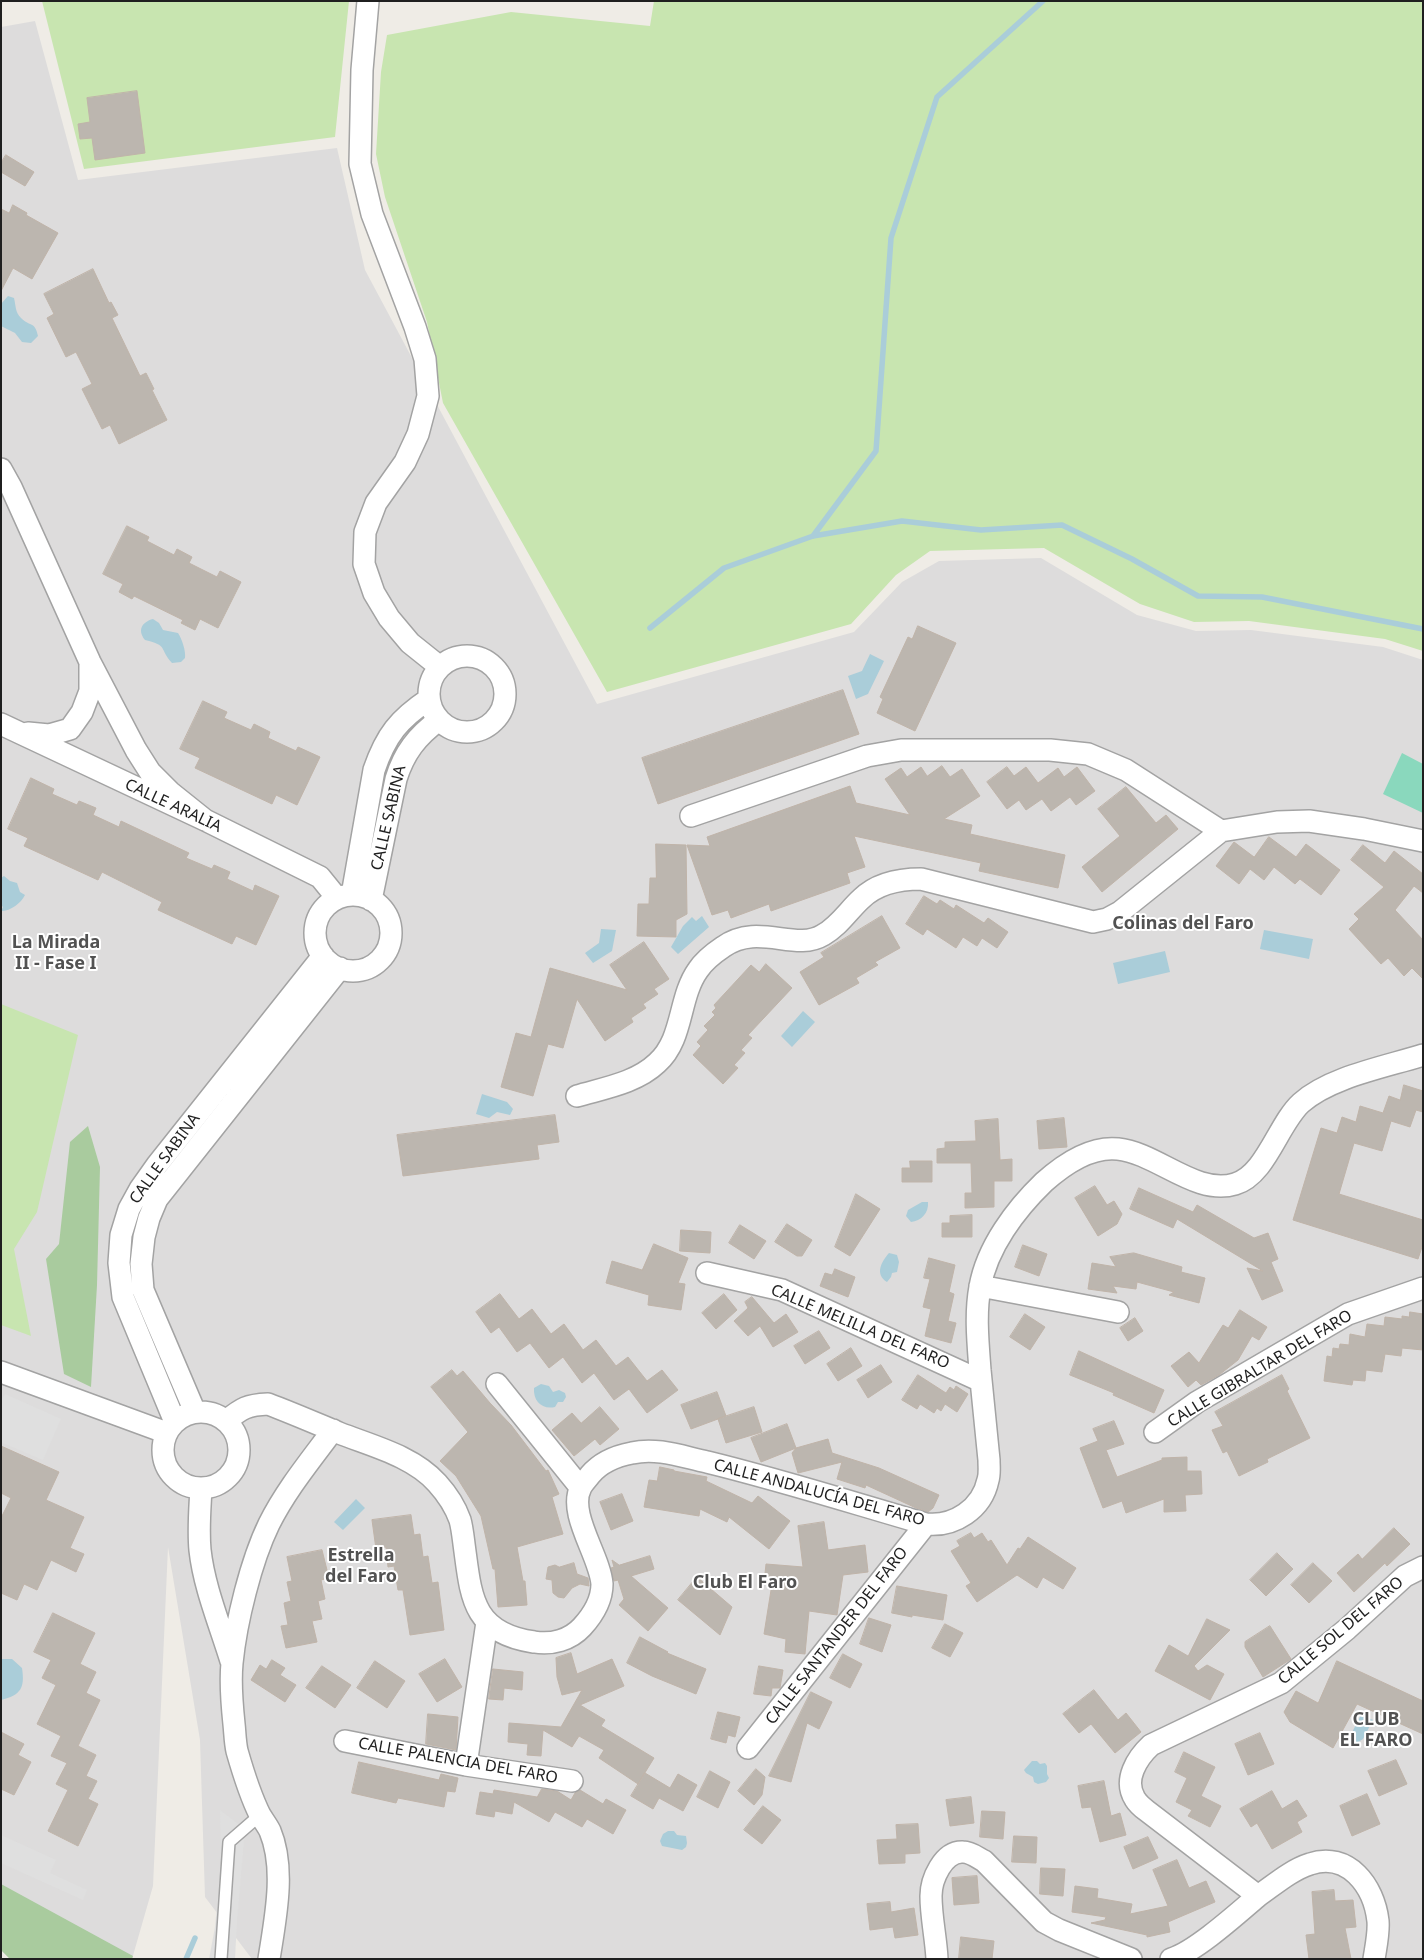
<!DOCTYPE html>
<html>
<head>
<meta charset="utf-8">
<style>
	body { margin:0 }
	#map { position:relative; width:1424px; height:1960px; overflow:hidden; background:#efece6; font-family:"Noto Sans",sans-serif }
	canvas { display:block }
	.frame { position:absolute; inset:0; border:2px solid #1f1f1f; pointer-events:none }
</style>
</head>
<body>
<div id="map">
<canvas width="1424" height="1960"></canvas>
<div class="frame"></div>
</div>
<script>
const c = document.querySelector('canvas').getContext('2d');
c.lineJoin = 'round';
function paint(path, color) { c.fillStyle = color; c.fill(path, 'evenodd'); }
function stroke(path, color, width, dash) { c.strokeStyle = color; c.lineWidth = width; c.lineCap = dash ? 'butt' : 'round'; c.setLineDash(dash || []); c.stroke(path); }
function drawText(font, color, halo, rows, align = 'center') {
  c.font = font + ' "Noto Sans",sans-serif'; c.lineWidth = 4; c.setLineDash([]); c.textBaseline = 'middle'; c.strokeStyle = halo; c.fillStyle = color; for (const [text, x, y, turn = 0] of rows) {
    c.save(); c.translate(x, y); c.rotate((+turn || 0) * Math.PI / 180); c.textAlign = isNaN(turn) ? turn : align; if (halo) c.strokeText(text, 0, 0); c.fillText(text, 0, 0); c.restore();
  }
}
paint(new Path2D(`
	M35,21L78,180L337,148L365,270L597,704L854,632L902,582L939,561L1041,558L1137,615L1196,631L1251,630L1383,647L1423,660V1959H252L205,1897L200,1740L168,1547L153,1886L132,1959H10L1,1950V27Z`), '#dddcdc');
paint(new Path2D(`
	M42,1H349L335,137L84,169Z
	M654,1H1423V651L1385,639L1249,621L1194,622L1140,604L1044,548L930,551L896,575L851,624L607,692L443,403L427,322L385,197L376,154L381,72L387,35L511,12L650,26Z
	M1,1004L78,1035L37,1212L14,1249L31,1336L1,1325Z`), '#c8e5b0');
paint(new Path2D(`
	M88,1126L100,1167L97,1285L91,1387L64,1374L46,1259L59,1244L70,1142Z
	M1,1884L133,1956L132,1959H10L1,1950Z`), '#a9cb9e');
paint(new Path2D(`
	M1402,753L1423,764V813L1383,794Z`), '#8ad8bd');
paint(new Path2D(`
	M5,1394L61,1419L43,1460L1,1442V1400Z
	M220,1810L245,1829L237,1921L235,1959H209L215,1927L221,1864Z
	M1,1835L56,1860L50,1873L87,1890L83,1900L1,1863Z`), '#dfdfdf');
paint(new Path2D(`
	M8,296L14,298C16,306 15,312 21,318C30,327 35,321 38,336L31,343L22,342L15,333L1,326V304Z
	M153,619L159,623L163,630L178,633C182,639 186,651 185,658L181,662L172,663C158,647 169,646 145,640C137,630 142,622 153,619Z
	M870,654L884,661L868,694L856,699L848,676L862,671Z
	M4,876L10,881L17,883L20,892L25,895C21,903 11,911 1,911L3,907L1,905V878Z
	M702,916L709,927L678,954L671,947L683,926L692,917L696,921Z
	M601,929L616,930L612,951L593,963L585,953L599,943Z
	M1264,930L1313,939L1309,959L1260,949Z
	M1165,951L1170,972L1118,984L1113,963Z
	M803,1011L815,1022L792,1047L781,1036Z
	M482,1094L507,1102L513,1109L510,1115L497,1112L489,1118L476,1114Z
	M922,1202H928C929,1213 921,1221 911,1222L906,1216L908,1210Z
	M889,1253L897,1255L899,1262L897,1272L892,1273L891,1277L887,1282C874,1274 882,1261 889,1253Z
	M541,1384L549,1386L553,1392L559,1390L565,1393L566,1397L563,1402H558L555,1407C542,1410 533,1401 534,1388Z
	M356,1499L365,1508L343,1530L334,1522Z
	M1,1659H12L22,1668C25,1688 21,1695 1,1700Z
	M1361,1715L1373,1720L1363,1739L1350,1747L1346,1744Z
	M1032,1761H1037L1040,1764L1045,1763L1047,1766V1774L1049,1778L1046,1782L1038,1784L1034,1782L1033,1777L1026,1773L1024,1770Z
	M668,1831H674L677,1835L686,1836L687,1843L686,1847L682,1850L662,1846L660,1841L663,1834Z`), '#aacdd9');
stroke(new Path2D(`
	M813,536L876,451L891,238L937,97L1043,1
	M650,628L724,568L813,536L902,521L981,530L1062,525L1132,559L1198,596L1262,597L1423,629
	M186,1959L195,1938`), '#aacdd9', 5.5);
const building = new Path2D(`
	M137,91L145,153L95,160L92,138L80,139L78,124L90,122L87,98Z
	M6,155L34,172L25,186L1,172V163Z
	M13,205L27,213L26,215L58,233L32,279L13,268L1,291V209L9,213Z
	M93,269L109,303L111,302L118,315L112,318L140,376L146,373L154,389L152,390L167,420L119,444L110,425L102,429L82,389L92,384L76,352L66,357L47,318L54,314L44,294Z
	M127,526L149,537L147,541L174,555L177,549L192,557L189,563L217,577L220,571L241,582L218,628L200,619L195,630L181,623L183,620L134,596L132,599L119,592L123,584L103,574Z
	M918,626L956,643L915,731L877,713L883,699L880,697L908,637L912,639Z
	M843,690L859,734L658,804L642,758Z
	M203,701L227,712L224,718L251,730L254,724L270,732L268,738L296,751L298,747L320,757L297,805L276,795L272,804L195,768L200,758L180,749Z
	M942,766L950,777L962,769L980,796L944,819L972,825L970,834L1065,855L1058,888L979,871L981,863L854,836L865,867L847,873L850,883L771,911L769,904L731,918L728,910L712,915L687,845L710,846L707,837L850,786L856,803L910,815L885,779L901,768L907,777L921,767L927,776Z
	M1007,767L1014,776L1026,767L1038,783L1058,768L1064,777L1077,767L1095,791L1076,805L1070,797L1051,811L1042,799L1026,810L1019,800L1007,809L987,782Z
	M31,778L54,789L52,794L77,805L79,801L96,808L93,815L119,827L121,821L189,853L186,858L212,869L214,865L230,872L227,879L253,891L255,885L279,896L256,945L236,936L232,944L158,910L162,902L102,872L98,880L24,846L28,838L8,829Z
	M1126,787L1156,823L1166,815L1178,829L1102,892L1082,867L1120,836L1098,809Z
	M1269,837L1296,857L1306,844L1340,870L1321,895L1300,879L1295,884L1274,867L1264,880L1250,869L1239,884L1216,866L1234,842L1254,857Z
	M656,844L686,845L687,914L676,920V937L637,936L638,904H649L650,878H656Z
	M1363,845L1385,863L1394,851L1423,874V893L1414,886L1395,910L1423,940V979L1412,968L1404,976L1388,958L1381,964L1349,929L1359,919L1354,914L1384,887L1351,860Z
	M924,896L937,904L940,900L954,909L956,905L984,923L988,918L1008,932L997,948L982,938L977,946L963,937L956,948L927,929L923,935L906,924Z
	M882,916L900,948L875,962L878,965L856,978L859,983L819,1005L800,972L824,957L821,953Z
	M644,942L669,979L654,989L658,994L643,1004L646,1008L631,1018L633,1022L605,1041L577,999L563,1048L548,1044L533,1096L501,1087L516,1033L531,1037L550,968L627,990L610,965Z
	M766,964L792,988L748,1035L752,1038L741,1050L745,1053L734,1065L738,1068L723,1084L693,1055L701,1046L697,1042L708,1030L704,1026L715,1015L712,1012L716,1008L714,1005L751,965L759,972Z
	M1404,1085L1423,1091V1112L1416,1110L1410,1127L1391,1121L1382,1151L1354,1143L1339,1194L1423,1220V1244L1418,1259L1293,1220L1321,1128L1337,1133L1342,1117L1356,1122L1360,1106L1383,1113L1389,1096L1400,1100Z
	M555,1115L559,1142L537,1145L539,1159L403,1176L397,1135Z
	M1064,1118L1067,1147L1039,1149L1037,1121Z
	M998,1119L1000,1160L1012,1159V1181H994V1207L965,1208V1193H972L971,1163H937V1149L945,1148V1142L976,1141L975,1121Z
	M910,1161H932V1182H902V1168H910Z
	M1095,1186L1107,1205L1114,1201L1122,1214L1117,1224L1098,1236L1075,1198Z
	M1139,1188L1193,1212L1197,1205L1254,1238L1268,1233L1278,1259L1271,1262L1283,1291L1262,1300L1247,1268L1263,1271L1177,1219L1173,1228L1130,1209Z
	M856,1194L880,1209L850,1256L835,1247Z
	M972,1215V1237H942V1223H950V1216Z
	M787,1224L812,1240L802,1256H797L775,1242Z
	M740,1225L766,1241L754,1259L729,1243Z
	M681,1230L711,1232L710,1253L680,1251Z
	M654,1244L688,1258L678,1283L685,1284L681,1310L648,1305L649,1295L606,1283L612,1261L642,1270Z
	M1023,1245L1047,1254L1039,1276L1015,1267Z
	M1134,1253L1182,1267L1181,1272L1205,1278L1199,1303L1169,1295L1174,1292L1137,1282L1136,1289L1113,1286L1117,1293L1088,1289L1092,1263L1116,1267L1110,1257Z
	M929,1258L955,1265L949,1292L954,1294L948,1321L956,1323L951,1343L925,1336L931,1309L923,1307L930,1279L924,1278Z
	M835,1269L855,1277L848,1297L820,1286L825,1273L832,1275Z
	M500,1294L519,1319L532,1309L551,1334L564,1324L583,1350L596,1340L616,1366L628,1357L647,1381L662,1370L678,1390L647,1413L629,1389L614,1400L594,1373L582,1383L563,1357L549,1368L530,1343L517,1352L499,1327L491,1333L476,1312Z
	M724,1294L737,1310L716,1329L702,1313Z
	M752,1297L774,1323L786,1314L798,1332L773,1347L760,1326L748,1336L734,1321L748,1308L745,1302Z
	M1240,1310L1267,1327L1259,1340L1252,1336L1238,1360L1219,1375L1201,1385L1196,1380L1188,1387L1171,1366L1189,1352L1199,1363L1223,1325L1228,1328Z
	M1410,1312L1423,1314V1350L1402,1348L1401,1356L1385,1354L1382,1372L1366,1370L1365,1381L1353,1380L1352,1385L1324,1381L1327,1356L1332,1357L1333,1348L1339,1349L1340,1344L1349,1345L1350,1334L1365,1337L1367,1324L1384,1326L1385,1317L1402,1319V1316L1409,1317Z
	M1025,1314L1045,1327L1030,1350L1010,1337Z
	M1135,1318L1143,1331L1128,1341L1120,1328Z
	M819,1331L830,1348L805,1364L794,1346Z
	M851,1348L862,1366L838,1381L827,1364Z
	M1079,1351L1164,1390L1154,1413L1113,1395L1114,1393L1070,1375Z
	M881,1365L892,1382L868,1398L857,1380Z
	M452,1370L457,1376L463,1371L490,1403L511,1425L546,1471L548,1470L559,1494L552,1497L563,1534L517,1547L523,1581H525L527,1605L498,1607L495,1569H493L481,1516L456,1476L440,1461L468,1432L431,1387Z
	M918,1375L946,1393L950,1387L954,1390L956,1386L968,1394L957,1412L945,1404L941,1411L937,1408L934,1413L920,1404L917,1409L902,1400Z
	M1282,1375L1289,1389L1287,1391L1310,1438L1267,1459L1268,1462L1239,1476L1227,1451L1223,1453L1212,1430L1223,1426L1215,1412Z
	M717,1392L726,1416L691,1429L681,1405Z
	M600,1407L619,1429L600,1445L595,1439L574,1456L552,1430L572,1413L581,1423Z
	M754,1407L762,1432L726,1443L718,1419Z
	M1114,1421L1124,1444L1106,1450L1117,1477L1162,1460V1458L1187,1457V1471H1201L1202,1494L1185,1495L1186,1511L1164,1512V1499L1126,1513L1122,1501L1103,1508L1080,1448L1098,1441L1093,1429Z
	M787,1424L796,1448L828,1439L832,1453L879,1468L939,1495L933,1508L928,1512L916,1508L866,1485L865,1488L837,1479L842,1462L798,1473L792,1453L796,1448L761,1462L751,1438Z
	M1,1446L59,1472L46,1500L84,1517L70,1548L84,1554L76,1572L51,1560L37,1590L24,1584L17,1600L1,1593V1518L11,1498L1,1493Z
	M660,1467L674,1470V1471L707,1477L706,1481L752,1503L758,1496L790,1521L769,1549L729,1517L727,1522L700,1509L699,1516L644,1507L649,1480L657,1481Z
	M622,1494L633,1521L611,1530L600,1502Z
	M411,1515L414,1535L420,1534L423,1557L428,1556L432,1583L438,1582L444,1630L410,1635L403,1590H398L394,1566L388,1567L386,1547L376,1549L372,1520Z
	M824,1522L828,1550L865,1545L868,1572L843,1575L837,1615L809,1611L805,1654L785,1652L786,1639L764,1634L772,1584L764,1583L766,1564L803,1567L798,1526Z
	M1394,1528L1410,1544L1387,1566L1385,1563L1354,1592L1337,1573L1358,1554L1362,1559Z
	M971,1533L974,1538L982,1533L988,1542L991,1540L1007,1565L1018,1548L1020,1549L1028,1537L1076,1568L1063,1589L1043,1577L1037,1588L1017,1575L977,1602L966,1586L971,1583L951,1551L960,1546L957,1541Z
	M322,1550L329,1578L321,1580L325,1599L318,1601L322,1619L312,1621L317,1642L286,1648L281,1626L288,1625L284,1603L291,1601L287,1582L292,1581L287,1557Z
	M1277,1553L1293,1569L1266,1596L1250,1580Z
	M650,1556L654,1569L631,1576L668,1608L648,1631L619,1605L624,1599L618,1580L614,1581L611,1568L614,1567L612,1560L619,1565Z
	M574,1563L577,1574L588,1578L589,1586L580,1584L572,1588L564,1598L558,1597L553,1593L552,1580L546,1579L548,1567L555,1565L559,1567Z
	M1313,1563L1332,1581L1309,1603L1291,1585Z
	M697,1577L732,1607L720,1635L678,1600Z
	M897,1586L947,1595L943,1620L912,1615V1617L892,1613Z
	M53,1613L95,1633L80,1664L96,1672L86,1693L100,1700L78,1746L96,1755L86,1776L97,1781L88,1799L98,1804L78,1846L48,1831L68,1790L56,1784L67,1763L51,1756L61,1736L37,1724L56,1685L42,1678L51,1660L34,1652Z
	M869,1618L891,1625L882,1652L860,1644Z
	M1207,1619L1230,1630L1194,1666L1198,1671L1207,1665L1224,1674L1210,1700L1155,1671L1169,1645L1188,1656Z
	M945,1624L963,1633L950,1657L932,1648Z
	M1270,1626L1291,1659L1263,1677L1245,1647V1642Z
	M640,1637L668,1652L667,1653L706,1669L696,1694L652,1676L627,1663Z
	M571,1653L577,1674L612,1659L624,1686L580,1705L605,1720L601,1726L654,1758L638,1784L599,1758L604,1750L579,1736L572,1747L543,1730L541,1756L527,1755L528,1744L508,1742L509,1723L561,1727L582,1690L562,1695L557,1677L556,1658Z
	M843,1654L862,1664L850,1688L830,1678Z
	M445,1659L462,1687L437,1702L419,1674Z
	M272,1660L285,1668L280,1675L296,1685L285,1702L251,1680L260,1665L266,1669Z
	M375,1661L405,1681L387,1708L357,1688Z
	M1337,1661L1423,1701V1734L1357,1704L1333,1748L1290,1722L1284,1712L1296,1691L1318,1703Z
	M322,1666L351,1685L335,1708L306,1688Z
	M759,1666L783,1670L780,1688H772L771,1696L754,1694Z
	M493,1669L523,1672L522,1690L504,1688L503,1700L489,1699Z
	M1094,1690L1118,1720L1126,1713L1141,1732L1115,1753L1091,1724L1079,1733L1063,1714Z
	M811,1692L832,1702L819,1729L807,1723L791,1782L769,1776Z
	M718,1712L740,1717L735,1737L728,1735L726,1743L711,1739Z
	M428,1714L458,1717L456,1750L426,1744Z
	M1,1732L24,1744L18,1755L31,1762L14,1795L1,1789Z
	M1260,1733L1274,1764L1248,1775L1235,1744Z
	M1184,1752L1215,1767L1201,1796L1221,1806L1210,1827L1188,1816L1192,1810L1176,1802L1187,1778L1175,1772Z
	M1396,1760L1407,1784L1379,1796L1368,1771Z
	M359,1762L439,1780L441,1774L458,1778L455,1792L447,1791L444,1807L398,1798L396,1803L352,1793Z
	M756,1769L765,1777L762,1795L754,1805L738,1791Z
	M710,1771L730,1782L718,1808L697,1797Z
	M645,1773L670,1788L678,1774L697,1785L683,1811L659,1798L653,1809L631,1796Z
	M1104,1781L1111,1816L1120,1813L1126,1835L1100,1842L1091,1807L1082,1808L1078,1786Z
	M542,1789L557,1791L571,1800L575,1793L580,1790L603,1804L606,1799L626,1810L613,1834L587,1819L582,1827L555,1812L549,1822L514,1802L512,1814L495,1811L494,1817L476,1814L480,1792L493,1794L494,1790L537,1797Z
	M1272,1791L1282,1809L1297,1800L1307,1816L1297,1822L1302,1832L1272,1849L1257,1823L1251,1827L1240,1809Z
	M1367,1794L1380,1824L1352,1836L1340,1806Z
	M971,1797L974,1823L950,1826L946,1800Z
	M763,1806L781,1820L762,1844L744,1830Z
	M982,1811L1005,1812L1003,1839L980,1837Z
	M918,1824L920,1853L905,1854V1863L879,1864L877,1840L897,1839L896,1825Z
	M1014,1836L1037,1837L1036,1863L1012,1862Z
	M1148,1837L1158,1858L1133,1869L1124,1847Z
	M1177,1860L1189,1888L1206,1881L1215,1902L1168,1922L1170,1932L1147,1937V1935L1091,1923L1105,1920L1106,1917L1072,1912L1075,1886L1098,1889L1097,1898L1132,1904L1130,1914L1168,1906L1153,1870Z
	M1041,1868L1065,1869L1063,1896L1040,1894Z
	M977,1876L979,1903L954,1905L952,1878Z
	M1334,1890L1335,1901L1353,1900L1356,1927L1345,1928L1351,1959H1309L1306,1935L1315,1934L1312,1892Z
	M890,1902L891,1912L914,1908L918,1935L895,1938L893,1927L870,1930L867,1904Z
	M961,1937L994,1941L992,1959H959Z`);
paint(building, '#bcb6af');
stroke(building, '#c0b4a9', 1);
const service = new Path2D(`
	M221,1959L229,1842L260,1815`);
const minor = new Path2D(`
	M368,1L362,70L360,164L372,214L415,327L425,359L428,396L418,434L405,462L376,503L365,532L364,564L374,593L389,618L410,643L440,667
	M1,469L11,487L90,662L136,750L150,772L170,792L205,820
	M429 694a38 38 0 1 1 76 0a38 38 0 1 1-76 0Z
	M1,724L205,820L320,877L337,898
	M28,733L49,735L70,729L82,712L90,691V665
	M691,816L867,756L901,750H1050L1088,754L1126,770L1221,831
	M352,895L374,770C386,735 399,719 429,699
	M315 933a38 38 0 1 1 76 0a38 38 0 1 1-76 0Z
	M371,900L396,779C404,753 417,736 439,720
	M577,1096C604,1088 636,1083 657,1063C684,1039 678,998 698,970C704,961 714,953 723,947C758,922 795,952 823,935C839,926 848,911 861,899C877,883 899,879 921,879L1093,922L1107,919L1120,912L1221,831L1277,822L1309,821L1364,829L1423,841
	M707,1273L782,1290L981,1381
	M980,1286L1118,1312
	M1,1372L167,1433
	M497,1384L580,1487
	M195,1412L143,1290L141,1264L144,1237L149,1218L157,1199L340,968
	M163 1450a38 38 0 1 1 76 0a38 38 0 1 1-76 0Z
	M226,1421C242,1408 247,1405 268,1404C292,1413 315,1423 339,1433C372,1446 413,1456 437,1483C447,1494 455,1506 460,1520C462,1527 463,1536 464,1544C471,1595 471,1633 534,1642C552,1645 570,1640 582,1627C593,1615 602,1601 602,1584C600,1556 567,1513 581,1487C583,1483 587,1479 590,1475C600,1463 616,1456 632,1453C657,1447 683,1457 707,1462C781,1480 853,1503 926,1524C954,1527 982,1509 988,1480C990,1474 989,1467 989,1460C986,1430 983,1400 980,1370C978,1343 975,1314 980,1287C987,1247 1016,1209 1044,1182C1063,1165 1091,1146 1118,1149C1157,1153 1196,1196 1235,1184C1266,1175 1278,1124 1301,1103C1330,1077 1385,1067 1423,1055
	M175,1422L123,1297L119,1263L121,1235L129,1209L140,1189L157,1165L323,956
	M1155,1432L1197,1402L1348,1314L1423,1288
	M201,1488C200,1508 198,1529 200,1550C204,1587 220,1625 231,1661
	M345,1741L466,1765L572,1781
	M748,1748L926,1524
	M466,1765L487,1622
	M269,1959C275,1920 286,1869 270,1831C267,1825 263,1820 260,1815C250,1795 243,1772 237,1751C235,1742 235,1733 234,1724C232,1705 230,1683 232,1663C236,1622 251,1561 269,1524C286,1490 310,1461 333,1430
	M937,1959C936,1938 931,1917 931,1896C931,1880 943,1851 963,1852C971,1852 978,1858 984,1861L1044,1922L1059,1930L1131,1959
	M1171,1959C1195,1952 1238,1913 1258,1896
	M1374,1959C1376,1946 1379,1933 1378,1921C1374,1886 1348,1851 1310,1864C1291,1870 1274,1885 1258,1896L1147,1811C1143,1808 1138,1804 1135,1799C1123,1780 1137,1758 1151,1745L1281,1683L1347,1629L1405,1576L1423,1567`);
stroke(service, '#a3a3a3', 14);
stroke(minor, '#a3a3a3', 24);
stroke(service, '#fff', 11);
stroke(minor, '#fff', 21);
drawText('16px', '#1f1f1f', '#fff', [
	["CALLE ARALIA",173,806,25],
	["CALLE SABINA",389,818,-77],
	["CALLE SABINA",165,1159,-54],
	["CALLE MELILLA DEL FARO",860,1327,23],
	["CALLE GIBRALTAR DEL FARO",1260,1369,-31],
	["CALLE ANDALUCÍA DEL FARO",819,1493,15],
	["CALLE SOL DEL FARO",1341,1631,-40],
	["CALLE SANTANDER DEL FARO",837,1636,-52],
	["CALLE PALENCIA DEL FARO",458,1761,10]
]);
drawText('bold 18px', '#525252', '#fff', [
	["Colinas del Faro",1183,924],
	["La Mirada",56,943],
	["II - Fase I",56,964],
	["Estrella",361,1556],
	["del Faro",361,1577],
	["Club El Faro",745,1583],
	["CLUB",1376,1720],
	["EL FARO",1376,1741]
]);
</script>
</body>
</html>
